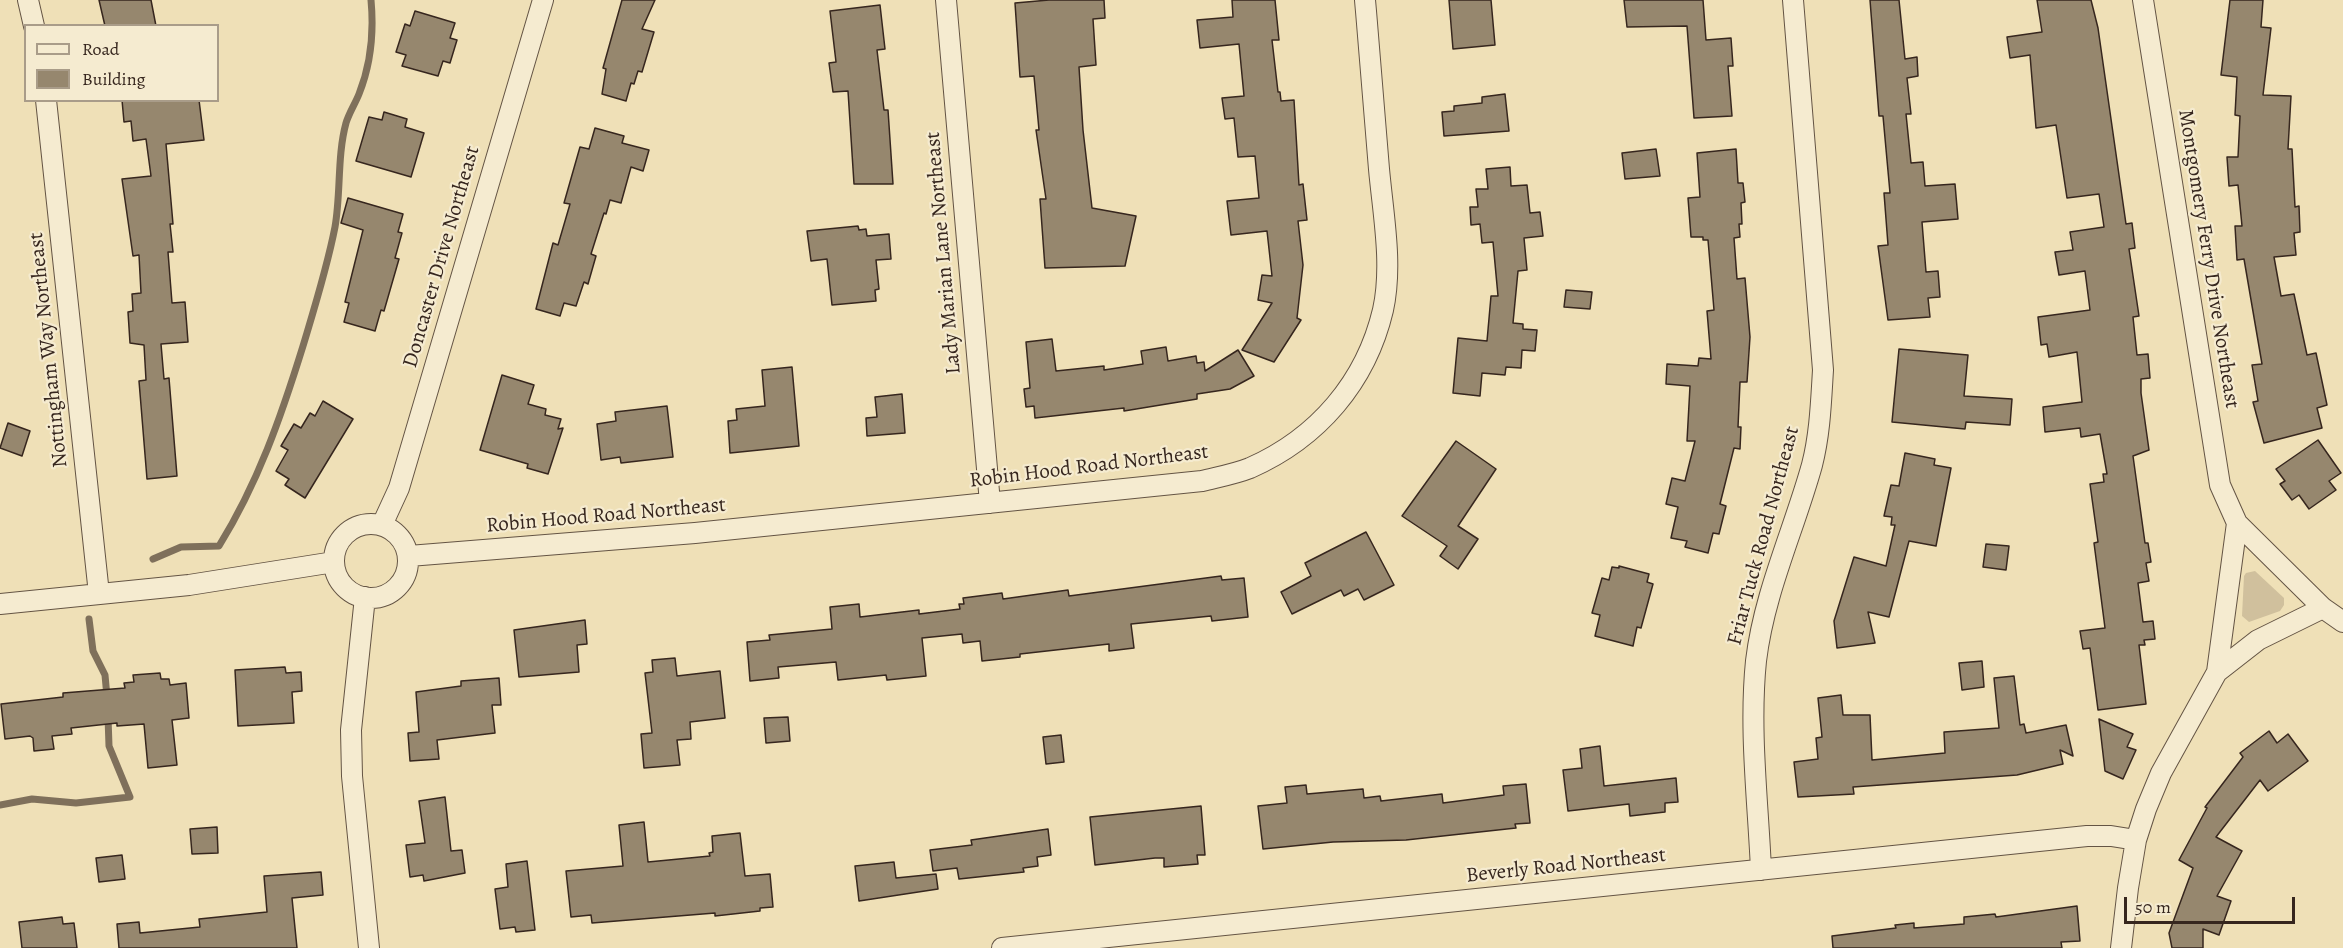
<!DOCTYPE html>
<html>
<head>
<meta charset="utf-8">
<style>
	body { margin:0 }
	#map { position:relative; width:2343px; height:948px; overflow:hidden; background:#efe0b7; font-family:Alegreya,serif }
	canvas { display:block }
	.legend { position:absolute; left:24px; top:24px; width:195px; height:78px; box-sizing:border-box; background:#f5ebd0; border:2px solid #a99c89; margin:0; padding:8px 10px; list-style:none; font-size:18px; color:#36261e }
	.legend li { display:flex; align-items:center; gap:12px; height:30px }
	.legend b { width:30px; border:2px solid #a99c89 }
	.scale { position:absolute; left:2124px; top:897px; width:171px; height:27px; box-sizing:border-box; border:3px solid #36261e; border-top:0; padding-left:8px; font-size:18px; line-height:21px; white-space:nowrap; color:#36261e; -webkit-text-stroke:4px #f5ebd0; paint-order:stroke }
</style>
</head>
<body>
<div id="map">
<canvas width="2343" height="948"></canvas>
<ul class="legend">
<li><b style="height:8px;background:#f5ebd0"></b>Road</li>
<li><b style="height:16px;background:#96876e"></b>Building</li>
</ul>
<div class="scale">50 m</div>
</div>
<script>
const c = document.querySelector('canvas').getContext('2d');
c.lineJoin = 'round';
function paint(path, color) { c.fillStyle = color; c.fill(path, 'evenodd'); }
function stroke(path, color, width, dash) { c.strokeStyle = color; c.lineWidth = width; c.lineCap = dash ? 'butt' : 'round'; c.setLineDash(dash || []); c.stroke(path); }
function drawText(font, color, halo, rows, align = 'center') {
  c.font = font + ' Alegreya,serif'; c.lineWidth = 4.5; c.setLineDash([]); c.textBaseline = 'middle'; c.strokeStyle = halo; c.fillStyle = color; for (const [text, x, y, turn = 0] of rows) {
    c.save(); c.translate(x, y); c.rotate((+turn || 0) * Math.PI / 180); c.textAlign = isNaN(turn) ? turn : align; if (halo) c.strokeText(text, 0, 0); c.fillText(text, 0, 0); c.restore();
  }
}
paint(new Path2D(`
	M2255,571L2284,598V605L2280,611L2249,622L2242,616L2244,576L2246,573Z`), '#d0c09d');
stroke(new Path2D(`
	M153,559L181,547L219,546C258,483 281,417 303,346C315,306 327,268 335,227C341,193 337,156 346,123C349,113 355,104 359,94C371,64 374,32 371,0
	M89,619L93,651L105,675L107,697
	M0,805L32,799L76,803L130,797L109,746L108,717`), '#7f705b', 7);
const building = new Path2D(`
	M99,0H151L156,26H105Z
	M622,0H655L642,29L654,32L642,72L638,71L634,84L631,83L626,101L602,94L606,69L603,68Z
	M1049,0H1104L1105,18L1093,19L1096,65L1079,67L1083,130L1092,208L1136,216L1125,266L1045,268L1040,199H1046L1036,130H1039L1034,76L1020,77L1015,3Z
	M1232,0H1275L1279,40H1272L1278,92H1280L1281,101L1294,100L1299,185L1303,184L1307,220L1298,221L1303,265L1297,318L1301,320L1274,362L1242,350L1272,303L1258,300L1262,275L1272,276L1267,231L1231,235L1227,201L1259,198L1255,156L1238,157L1234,118L1225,119L1222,98L1244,96L1239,44L1200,48L1197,20L1233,17Z
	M1449,0H1491L1495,45L1453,49Z
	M1624,0H1703L1706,40L1731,38L1733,66H1728L1732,116L1694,118L1687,26L1627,27Z
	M1870,0H1899L1905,59L1917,57L1918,76L1907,78L1911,114H1906L1911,163L1923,162L1925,186L1955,184L1958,219L1922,222L1926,272L1938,271L1940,297L1928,298L1930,317L1888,320L1878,246L1888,245L1884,193H1890L1883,116H1879Z
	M2037,0H2091L2098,28L2126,224L2132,223L2135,248L2129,249L2139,316L2133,317L2137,355L2148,354L2150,378L2141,379V393L2149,450L2133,456L2145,543H2148L2151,562L2146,563L2149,581L2138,583L2143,622L2153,621L2155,639L2144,640L2145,645H2139L2146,704L2098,710L2090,648L2083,649L2080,631L2105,628L2094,543L2098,542L2090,484L2104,482L2103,474H2107L2100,434L2081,437L2080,428L2045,432L2043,407L2082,402L2077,352L2049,357L2047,344L2041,345L2038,317L2090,310L2085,271L2059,275L2055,252L2073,250L2070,232L2104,227L2099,194L2067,198L2056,125L2036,128L2030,55L2010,58L2007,37L2042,32Z
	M2230,0H2263L2261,27L2271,28L2263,95L2291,96L2288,149H2292L2295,207L2299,206L2300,232L2294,233L2296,255L2274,257L2281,296L2294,294L2307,355L2316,353L2327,405L2317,408L2322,428L2264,443L2253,402L2258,401L2252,365L2262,364L2244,259L2237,260L2235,226H2242L2238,185L2229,186L2227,157H2238L2240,116L2235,115L2237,77L2221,75Z
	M880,5L885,49L877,50L884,110H888L893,184H854L848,91L833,92L829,63L836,62L830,11Z
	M415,11L455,23L450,38L457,40L450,63L443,61L438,76L402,66L406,55L396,52L405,24L410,26Z
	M1505,94L1509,131L1444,136L1442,112L1454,111V106L1482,103V97Z
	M122,100H199L204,140L166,144L173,224H170L173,252H168L172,303L185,302L188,342L161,344L164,379L169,378L177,476L147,479L139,381L146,380L144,345L130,343L128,312L133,311L132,294L141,293L139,255L133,256L122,179L151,176L146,139L133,141L131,121L124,122Z
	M384,112L407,119L405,127L424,133L411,177L356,161L369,117L382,120Z
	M595,128L624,136L622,143L649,150L643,171L631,167L621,203L610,200L606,214L604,213L591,254L596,256L588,284L584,282L576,306L564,303L560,316L536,309L553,243L558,245L570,204L564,203L580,147L589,149Z
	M1656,149L1660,176L1625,179L1622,153Z
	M1736,149L1738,183H1743L1745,202L1741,203L1742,224H1739L1740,237L1734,238L1737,279L1745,278L1750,337L1747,382H1740L1738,427H1741L1740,449L1734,448L1720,504L1726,506L1719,534L1713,533L1708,553L1685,547L1687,541L1671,538L1678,507L1666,504L1672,478L1685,481L1695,441H1687L1690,386L1666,384L1667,364L1698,366L1699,358L1711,359L1707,311L1714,310L1708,240H1703V237H1691L1688,198L1700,197L1697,153Z
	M1510,167L1511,186L1527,185L1530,213L1540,212L1543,236L1524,238L1527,270L1518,271L1513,323L1523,324V329L1537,330L1535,351L1522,350L1521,368L1506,367L1505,375L1482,373L1480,396L1453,393L1458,338L1487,341L1491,296H1498L1493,242L1482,243L1480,224L1471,225L1470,207H1478L1476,189H1488L1486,169Z
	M348,198L403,214L398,232L402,233L395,258L399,259L384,311L381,310L375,331L344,322L349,303L345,302L363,230L341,223Z
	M858,226L859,230L866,229L867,236L889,234L891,259L876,260L879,289L875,290L876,301L832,305L827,259L811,261L807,231Z
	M1566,290L1592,292L1590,309L1564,307Z
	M1052,339L1056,371L1104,366V370L1143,364L1141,351L1166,347L1168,361L1196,356L1197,363L1204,362L1205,371L1238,350L1254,376L1230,389L1197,394V399L1124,411V408L1035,418L1034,406L1026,407L1024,389L1030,388L1026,342Z
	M1899,349L1968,355L1964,396L2012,399L2010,425L1966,422L1965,429L1892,422Z
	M792,367L799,446L730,453L728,421L737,420L736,409L765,406L762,370Z
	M502,375L534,385L528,404L546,409L545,415L561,419L558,429L563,428L548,474L527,468L528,464L480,450Z
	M902,394L905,433L867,436L866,418L877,417L875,397Z
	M323,401L353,419L305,498L285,485L289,479L276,471L288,450L281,446L294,424L301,428L310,413L315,416Z
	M667,406L673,457L621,463L620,457L601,460L597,424L616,421L615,412Z
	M8,423L30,431L22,456L0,448Z
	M2318,440L2341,473L2329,481L2336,490L2309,509L2299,495L2292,500L2280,484L2285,481L2276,469Z
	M1456,441L1496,469L1458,526L1478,539L1458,569L1440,556L1447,546L1402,516Z
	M1905,453L1935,459L1934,465L1951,468L1936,546L1909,541L1889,617L1868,612L1875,643L1837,648L1834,621L1854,557L1886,566L1895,525H1891L1892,517L1884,516L1891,485L1899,486Z
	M1366,532L1394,585L1364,600L1358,589L1344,596L1341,590L1292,614L1281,592L1311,576L1305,563Z
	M1986,544L2009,546L2006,570L1983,567Z
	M1619,566L1649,574L1647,582L1653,584L1641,628L1637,627L1633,646L1595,636L1600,615L1592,613L1602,578L1609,580L1612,567L1619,568Z
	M1221,576L1222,580L1244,578L1248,617L1212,621L1211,616L1131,624L1134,648L1109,651V644L1020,654V657L982,661L980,641L963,643L962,634L922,638L926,676L887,680L886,675L838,680L836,662L778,667L779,678L750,681L747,642L770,640L769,635L832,629L830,607L859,604L860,617L919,610V614L960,609L959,604H964L963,598L1002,593L1003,599L1068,590L1069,596Z
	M585,620L587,644L577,645L579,672L519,677L514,630Z
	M675,658L677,676L720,671L725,718L690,722L691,739L677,740L680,765L644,768L641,734L652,733L645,673L653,672L652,660Z
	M1982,661L1984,687L1962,690L1959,663Z
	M285,667L286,673L301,672L302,691L292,692L294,723L238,726L235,670Z
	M160,673L161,679H169L170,685L186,683L189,718L172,720L177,765L148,768L144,724L117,726V723L71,728L72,734L52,736L54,749L34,751L33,738L30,736L5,739L1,704L63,697V693L125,688L124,683L134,682L133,675Z
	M2014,676L2020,725L2024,724L2026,733L2066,725L2073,756L2060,750L2063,764L2017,775L1853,787L1854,794L1798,797L1794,762L1818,759L1816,738L1822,737L1818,698L1841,695L1843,715H1870L1872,760L1945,753L1944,732L1999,728L1994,678Z
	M499,678L501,705H492L495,733L437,740L439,759L410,761L408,733L419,732L416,692L461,686V681Z
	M788,717L790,741L766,743L764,718Z
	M2099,719L2133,734L2127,747L2136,750L2123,779L2105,771Z
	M2269,731L2277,743L2288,734L2308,761L2268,791L2260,780L2216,837L2242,851L2217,896L2231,901L2219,935L2203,929V948H2172L2169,933L2193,868L2179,860L2207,808L2205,807L2243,757L2240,753Z
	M1061,735L1064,762L1046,764L1043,737Z
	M1600,746L1604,786L1676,778L1678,802L1665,803V812L1630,816L1629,804L1568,811L1563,770L1582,768L1580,749Z
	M1526,784L1530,823L1515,824L1516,828L1406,840L1333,842L1263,849L1258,806L1287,803L1285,787L1306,785L1307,794L1363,789L1364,798L1380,796L1381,801L1442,794L1443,803L1504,795L1503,786Z
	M445,797L451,851L462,850L465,873L424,881L423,875L410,877L406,845L425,843L419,801Z
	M1201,806L1205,855H1197L1198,864L1164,867V858H1155L1095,865L1090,817Z
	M644,822L648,862L710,856L709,853L713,852L712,836L740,833L745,876L770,874L773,907L760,908V911L715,916V913L592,923L591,915L571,917L566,871L623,866L619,825Z
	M217,827L218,853L192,854L190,829Z
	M1048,829L1051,855L1037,857L1038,866L1023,868L1024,872L959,879L957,868L933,871L930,850L972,845L971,840Z
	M122,855L125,879L99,882L96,858Z
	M527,861L535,930L516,932L515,927L500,929L495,889L508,887L506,864Z
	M894,862L896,878L936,874L938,889L859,901L855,866Z
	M321,872L323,895L292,898L297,948H119L117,924L139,922L140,933L200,927L199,919L267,912L264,876Z
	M2077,906L2080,941L2061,942L2062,948H1833L1832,936L1896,928L1895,925L1914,923V928L1964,924V917L1995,914L1996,917Z
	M62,917L63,924L74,923L77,948H22L19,922Z`);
paint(building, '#96876e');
stroke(building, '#36261e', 1.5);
const minor = new Path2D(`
	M28,0L34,26
	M946,0L990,503
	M2143,0L2220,485L2237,523L2323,608L2343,622
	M46,100L99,594
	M334 561a37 37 0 1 1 74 0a37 37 0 1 1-74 0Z
	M382,525L399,488L543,0
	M409,556L695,533L1202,481C1218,477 1235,474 1250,468C1318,438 1366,382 1383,310C1393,265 1383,214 1379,169C1374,112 1370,56 1365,0
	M365,597L351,730L352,776L369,948
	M0,604L189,585L334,562
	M2217,672L2258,640L2323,608
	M1761,870C1758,801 1749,730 1756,661C1764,593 1794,530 1812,465C1820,434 1821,402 1823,370L1793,0
	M1002,948L2087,836H2111L2136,840
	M2121,948L2128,888L2136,840L2146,809L2161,773L2217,672L2237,523`);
stroke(minor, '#645444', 22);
stroke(minor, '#f5ebd0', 20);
drawText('21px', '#36261e', '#f5ebd0', [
	["Lady Marian Lane Northeast",944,253,-95],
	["Doncaster Drive Northeast",442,257,-74],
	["Montgomery Ferry Drive Northeast",2208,259,81],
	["Nottingham Way Northeast",49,350,-96],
	["Robin Hood Road Northeast",1089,467,-7],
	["Robin Hood Road Northeast",606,516,-5],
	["Friar Tuck Road Northeast",1764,536,-75],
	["Beverly Road Northeast",1566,866,-6]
]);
</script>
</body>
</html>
